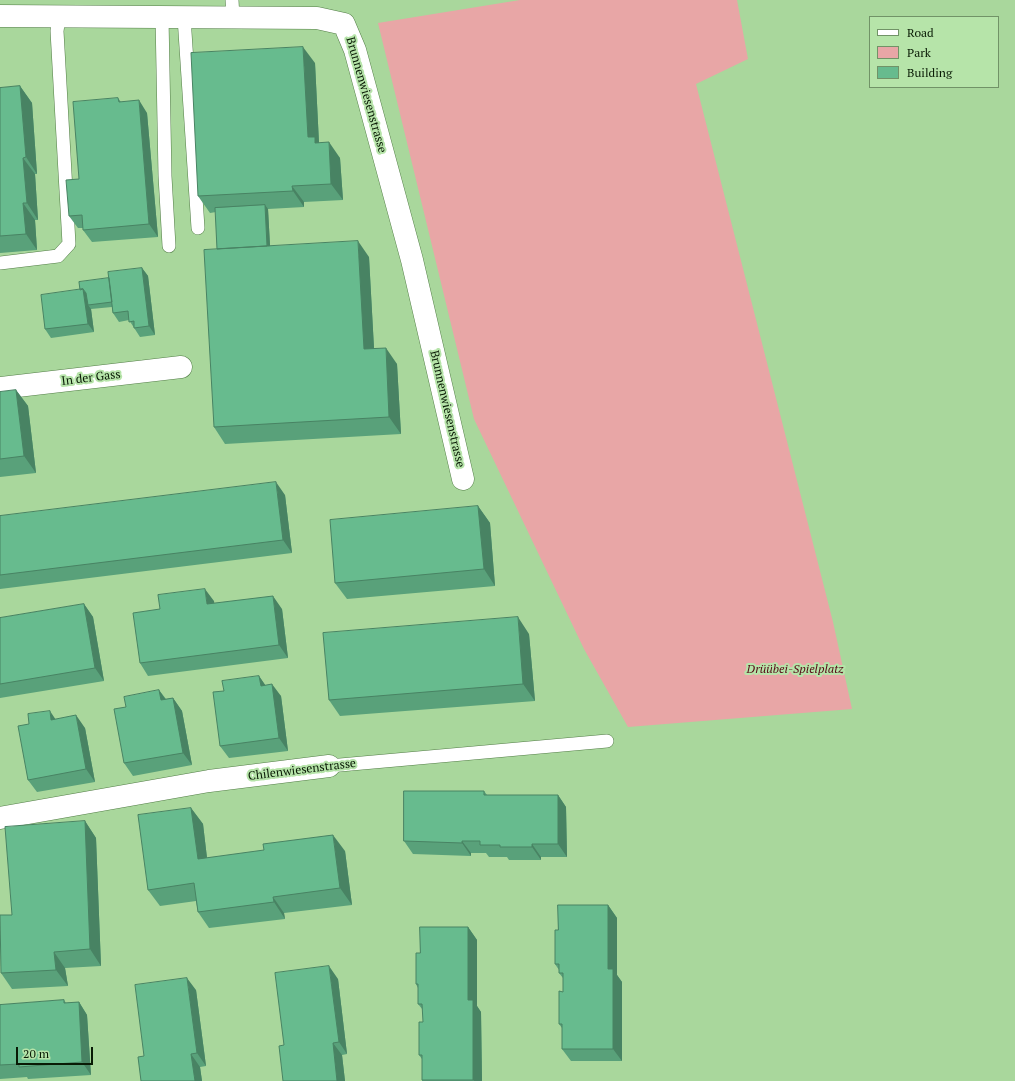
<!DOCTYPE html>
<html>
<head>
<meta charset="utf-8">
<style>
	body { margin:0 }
	#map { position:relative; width:1015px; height:1081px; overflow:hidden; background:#a9d79c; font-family:"PT Serif",serif }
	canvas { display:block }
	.legend { position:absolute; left:869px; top:16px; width:130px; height:72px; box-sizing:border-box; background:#b6e4a9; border:1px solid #719367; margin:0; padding:5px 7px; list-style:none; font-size:12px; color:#091a05 }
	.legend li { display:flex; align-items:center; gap:8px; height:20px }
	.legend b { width:20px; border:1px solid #719367 }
	.scale { position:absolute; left:16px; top:1047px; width:77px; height:18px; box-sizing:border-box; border:2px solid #091a05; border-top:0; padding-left:5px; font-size:12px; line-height:14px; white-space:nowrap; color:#091a05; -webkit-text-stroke:3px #b6e4a9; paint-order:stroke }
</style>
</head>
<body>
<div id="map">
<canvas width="1015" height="1081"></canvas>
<ul class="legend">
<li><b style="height:5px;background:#fff"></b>Road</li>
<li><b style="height:11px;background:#e8a6a6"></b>Park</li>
<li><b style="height:11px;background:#67bb8e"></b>Building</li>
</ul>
<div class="scale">20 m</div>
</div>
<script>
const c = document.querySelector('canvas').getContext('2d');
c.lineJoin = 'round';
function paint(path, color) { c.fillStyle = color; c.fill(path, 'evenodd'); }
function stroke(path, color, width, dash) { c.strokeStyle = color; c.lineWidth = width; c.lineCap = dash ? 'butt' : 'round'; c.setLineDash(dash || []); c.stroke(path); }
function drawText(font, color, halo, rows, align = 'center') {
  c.font = font + ' "PT Serif",serif'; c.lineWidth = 4; c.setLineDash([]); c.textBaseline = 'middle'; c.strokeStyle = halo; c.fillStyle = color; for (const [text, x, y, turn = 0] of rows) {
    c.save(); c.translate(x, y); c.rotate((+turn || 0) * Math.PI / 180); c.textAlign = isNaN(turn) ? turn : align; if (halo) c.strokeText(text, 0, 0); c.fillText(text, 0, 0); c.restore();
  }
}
paint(new Path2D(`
	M520,0H737L748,59L696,84L833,622L852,709L628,727L584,649L474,419L378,23Z`), '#e8a6a6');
const lane = new Path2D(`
	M232,0L233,18
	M162,17L165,176L169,246
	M184,17L198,228
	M0,263L58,256L69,244L57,31L59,17
	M329,766L607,741`);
const street = new Path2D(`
	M0,16L317,18L344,24L355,50L412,260L463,479
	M0,388L181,367
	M0,818L209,781L329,766`);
stroke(lane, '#527d46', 14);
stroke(street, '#527d46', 23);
stroke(lane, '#fff', 13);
stroke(street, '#fff', 22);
paint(new Path2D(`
	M315,63L319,143L340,158L343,200L304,202V207L268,209L270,246L369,257L374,349L397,364L401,434L225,444L214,427L217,249L216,212L210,213L198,196Z
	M20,86L32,103L37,174H35L38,220H35L37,250L0,253V88Z
	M118,98L121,102L147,113L158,237L92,242L83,230V228H78L69,216L79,179Z
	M142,268L148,276L155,335L140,337L129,320L119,322L113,313L112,307L91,309L94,332L51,338L45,329L80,290L109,278Z
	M16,390L28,406L36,473L0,477V392Z
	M285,495L292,553L0,589V516Z
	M478,506L490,523L495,586L347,599L335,583Z
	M214,601V603L282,609L288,658L148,676L140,663Z
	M84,604L93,617L104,681L0,698V618Z
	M529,634L535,701L340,716L329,700Z
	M259,676L265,685L281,696L288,751L229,758L220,746L224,691Z
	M159,690L166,699L173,698L182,711L192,765L133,776L124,763L126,707Z
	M56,719L85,728L95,782L37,792L28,780Z
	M484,791L487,795H558L566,807L567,857H541V860H509L507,857H489L486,853H471V856L413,854L404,841Z
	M191,808L203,824L207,858L345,851L352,905L284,913L285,919L209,928L198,912L196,901L160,906L148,890Z
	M85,821L96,838L101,966L65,968L68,986L12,989L1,973L12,915Z
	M608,905L617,918V975L622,982V1061H571L562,1049V1028L559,1024L563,992V978L559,973V970L555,964L558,930Z
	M468,927L477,940V1006L481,1012L482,1081H422V1059L419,1055L423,1022V1010L418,1004V988L416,984L420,953Z
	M338,979L347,1054L342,1055L345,1081H283L284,1045Z
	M196,990L206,1066L200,1067L202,1081H141L144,1056Z
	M64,1000L66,1003L79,1002L87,1015L91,1075L28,1079L27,1077L0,1079V1005Z`), '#59a17a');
paint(new Path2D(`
	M303,47L315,63L319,143L326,153L308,137Z
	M20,86L32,103L37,174L26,157Z
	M139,100L147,113L158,237L149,224Z
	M329,142L340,158L343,200L331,184Z
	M23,158L35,174L38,220L27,203Z
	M292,186L304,202V207L293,191Z
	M23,203L35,220L37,250L26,234Z
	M265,205L268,209L271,263L268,259Z
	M358,241L369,257L375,366L364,349Z
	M142,268L148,276L155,335L149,326Z
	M83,289L89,298L88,305L91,309L94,332L88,324Z
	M386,348L397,364L401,434L389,417Z
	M16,390L28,406L36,473L24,456Z
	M276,482L285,495L292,553L283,540Z
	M478,506L490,523L495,586L484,569Z
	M205,589L214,601L216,617L207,604Z
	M273,596L282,609L288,658L279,645Z
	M84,604L93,617L104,681L95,668Z
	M518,617L529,634L535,701L523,684Z
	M259,676L268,689L261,686Z
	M272,684L281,696L288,751L279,738Z
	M159,690L168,703L161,700Z
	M173,698L182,711L192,765L183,753Z
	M50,711L58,723L51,720Z
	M76,715L85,728L95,782L86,769Z
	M558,795L566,807L567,857L558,844Z
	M191,808L203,824L209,875L198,859Z
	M85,821L96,838L101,966L90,949Z
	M333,835L345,851L352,905L340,888Z
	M462,841L471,853V856L462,843Z
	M532,844L541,857V860L532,847Z
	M273,897L284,913L285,919L274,902Z
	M608,905L617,918V975L622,982V1061L613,1049L608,969Z
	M468,927L477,940V1006L481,1012L482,1081H474L473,1080L468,1000Z
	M54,952L65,968L68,986L56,970Z
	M329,966L338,979L347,1054L339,1042Z
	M187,978L196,990L206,1066L197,1053Z
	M79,1002L87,1015L91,1075L82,1062Z
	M333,1043L342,1055L345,1081H337Z
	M191,1054L200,1067L202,1081H195Z`), '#488363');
const building = new Path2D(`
	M303,47L308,137H315V143L329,142L331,184L292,186L293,191L198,196L191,53Z
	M20,86L26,157L23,158L27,203H23L26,234L0,236V88Z
	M118,98L119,102L139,100L149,224L83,230L82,215L69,216L66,180L79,179L73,102Z
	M265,205L267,246L217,249L215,208Z
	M358,241L364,349L386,348L389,417L214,427L204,250Z
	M142,268L149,326L134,328V321L129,322L128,311L113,313L108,272Z
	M109,278L112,302L88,305L86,293L83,289L80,290L79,282Z
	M83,289L88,324L45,329L41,295Z
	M16,390L24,456L0,459V392Z
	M276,482L283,540L0,575V516Z
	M478,506L484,569L335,583L330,520Z
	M205,589L207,604L273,596L279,645L140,663L133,613L160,609L158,595Z
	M84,604L95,668L0,684V618Z
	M518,617L523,684L329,700L323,633Z
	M259,676L261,686L272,684L279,738L220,746L213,692L224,691L222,681Z
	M159,690L161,700L173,698L183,753L124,763L114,709L126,707L124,697Z
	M50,711L51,720L76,715L86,769L28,780L18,726L29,724L28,714Z
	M404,791H484V795H558V844H532V847H500V845H480V841H462V843L404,841Z
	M191,808L198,859L264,850L263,844L333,835L340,888L273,897L274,902L198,912L194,883L148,890L138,815Z
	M85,821L90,949L54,952L56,970L1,973L0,915H12L5,827Z
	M558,905H608V969H613V1049H562V1024H559V991L563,992V973H559V964H555V930H558Z
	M420,927H468V1000H473V1080H422V1055H419V1022H423L422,1004H418V984H416V953H420Z
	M329,966L339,1042L333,1043L337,1081H283L279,1046L284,1045L275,973Z
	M187,978L197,1053L191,1054L195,1081H141L138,1057L144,1056L135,985Z
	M64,1000V1003L79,1002L82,1062L19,1067V1064L0,1065V1005Z`);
paint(building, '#67bb8e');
stroke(building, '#488363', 1);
drawText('12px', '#091a05', '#b6e4a9', [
	["Brunnenwiesenstrasse",366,95,74],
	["In der Gass",91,378,-7],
	["Brunnenwiesenstrasse",447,409,77],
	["Chilenwiesenstrasse",302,770,-7]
]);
drawText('italic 12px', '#560816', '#b6e4a9', [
	["Drüübei-Spielplatz",795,670]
]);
</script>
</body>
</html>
